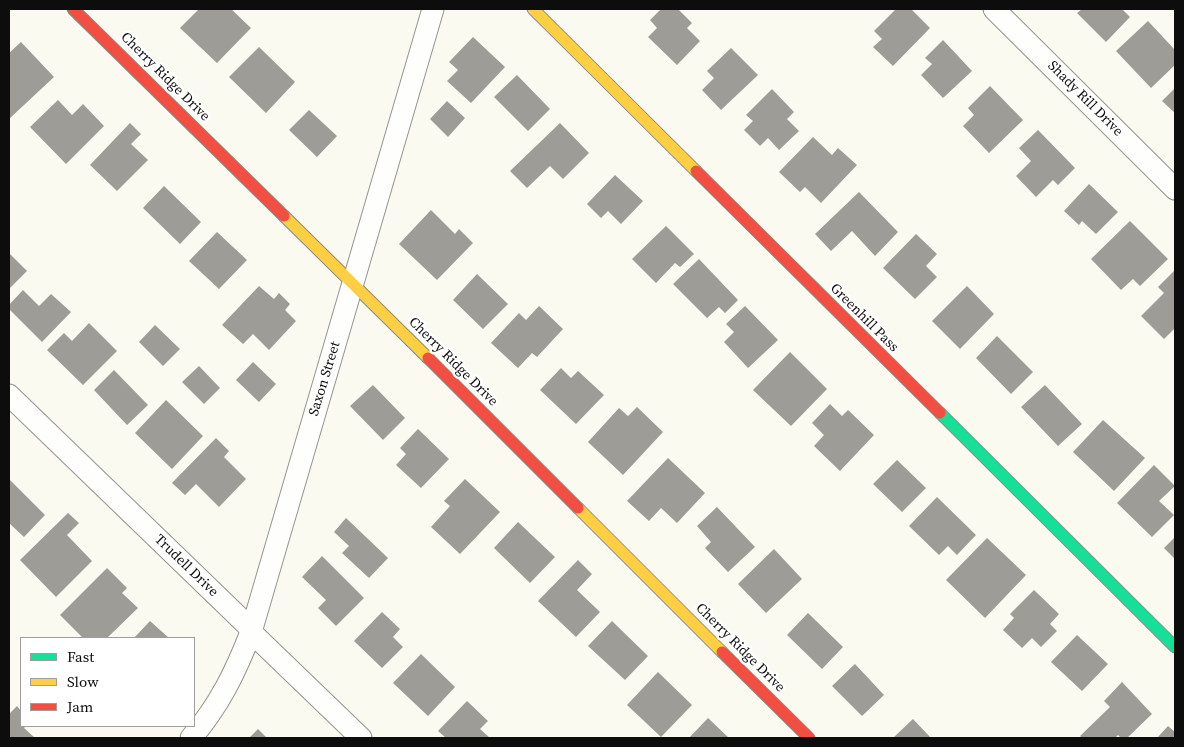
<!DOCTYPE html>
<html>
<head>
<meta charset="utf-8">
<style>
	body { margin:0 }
	#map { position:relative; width:1184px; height:747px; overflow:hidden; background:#fafaf1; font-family:"Source Serif 4",serif }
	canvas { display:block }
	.frame { position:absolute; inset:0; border:10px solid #0d0d0d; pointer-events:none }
	.legend { position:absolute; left:20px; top:637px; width:175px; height:90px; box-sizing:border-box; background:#fff; border:1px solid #9e9e9e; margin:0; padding:6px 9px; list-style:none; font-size:15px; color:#0d0d0d }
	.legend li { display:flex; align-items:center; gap:10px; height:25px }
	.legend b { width:25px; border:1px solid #9e9e9e }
</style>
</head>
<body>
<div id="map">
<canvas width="1184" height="747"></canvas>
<div class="frame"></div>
<ul class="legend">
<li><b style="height:6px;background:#16e098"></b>Fast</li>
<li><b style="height:6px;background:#ffcf43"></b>Slow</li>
<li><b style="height:6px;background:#f24e42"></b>Jam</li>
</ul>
</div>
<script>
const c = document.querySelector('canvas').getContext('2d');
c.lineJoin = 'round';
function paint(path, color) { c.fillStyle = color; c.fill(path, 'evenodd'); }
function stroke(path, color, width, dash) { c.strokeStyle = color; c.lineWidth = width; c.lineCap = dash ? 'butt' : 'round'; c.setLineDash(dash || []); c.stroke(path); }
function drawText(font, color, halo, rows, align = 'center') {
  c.font = font + ' "Source Serif 4",serif'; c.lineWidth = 5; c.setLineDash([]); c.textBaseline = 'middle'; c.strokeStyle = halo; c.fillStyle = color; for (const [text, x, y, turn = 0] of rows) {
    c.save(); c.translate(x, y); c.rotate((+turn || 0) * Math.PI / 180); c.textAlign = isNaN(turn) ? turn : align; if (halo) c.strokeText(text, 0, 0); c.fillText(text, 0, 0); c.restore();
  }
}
paint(new Path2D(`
	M199,9L211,10L213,9H231L251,28L217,63L180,28Z
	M661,9H678L692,23L687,28L700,41L677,65L648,37L657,28L650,20Z
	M896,9H911L930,28L893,66L873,47L882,39L874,31Z
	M1082,9H1122L1130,17L1106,42L1077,13Z
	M1148,21L1175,50V65L1151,88L1116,51Z
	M473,37L505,67L471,103L447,81L458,70L449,62Z
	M943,40L972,71L943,98L921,75L932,64L925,58Z
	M21,42L54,77L9,119V53Z
	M259,47L295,82L266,113L229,77Z
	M731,48L758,75L721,110L702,90L714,78L707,71Z
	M517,75L550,109L528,131L494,97Z
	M990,86L1023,120L989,153L963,126L974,115L968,108Z
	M1175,88V113L1162,101Z
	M772,89L794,112L787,119L799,131L779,150L768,138L760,146L744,130L753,121L746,115Z
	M58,100L72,115L83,104L104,126L66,164L30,127Z
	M447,101L465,118L448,137L430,119Z
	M309,110L337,136L317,157L289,130Z
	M130,123L141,134L131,144L148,160L117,191L90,165Z
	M560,123L589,153L563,179L550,166L527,188L510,171Z
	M1038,130L1075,168L1058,185L1053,180L1036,197L1016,176L1031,161L1019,148Z
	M813,137L832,155L838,148L857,165L821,203L805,187L800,192L779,172Z
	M615,175L643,201L621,224L608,211L601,218L587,204Z
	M1089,184L1118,212L1096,234L1082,221L1079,225L1064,211Z
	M164,186L201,222L180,244L143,208Z
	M859,192L898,232L875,256L852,231L831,251L815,234Z
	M431,210L455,234L459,229L473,243L437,280L399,244Z
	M1130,221L1168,259L1140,286L1133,279L1121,290L1091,259Z
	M666,226L694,254L680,267L675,263L656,283L632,259Z
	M217,232L247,260L219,289L189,261Z
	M916,234L937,254L926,266L937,277L915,299L883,268Z
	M9,253L27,271L9,289Z
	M699,259L738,300L725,313L719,307L707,318L673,284Z
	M1174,271L1175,328L1164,339L1141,316L1164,293L1158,287Z
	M477,274L508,304L483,329L453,300Z
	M259,286L274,299L279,293L290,304L285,310L296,321L269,350L253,334L243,344L222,325Z
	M967,286L994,314L960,349L932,321Z
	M23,290L39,306L51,294L71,312L42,342L9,309V305Z
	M539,306L563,329L537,357L532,353L518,368L491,343L519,313L526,320Z
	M745,306L778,340L748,368L724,342L734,332L726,324Z
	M89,323L117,351L83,385L47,350L64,333L72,341Z
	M155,325L180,349L163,366L139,342Z
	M997,336L1033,372L1011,394L976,358Z
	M790,352L827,389L791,426L753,390Z
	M253,362L276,384L259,402L236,380Z
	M199,366L220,388L204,404L182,382Z
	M561,368L571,378L578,371L604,395L576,424L540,390Z
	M114,370L148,405L127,425L94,390Z
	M373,385L405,418L383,440L350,406Z
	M1045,385L1082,424L1058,446L1021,407Z
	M166,400L203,436L172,469L135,433Z
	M830,404L842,416L848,410L874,435L840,471L814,446L824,435L812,423Z
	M637,407L663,432L623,475L588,442L619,408L628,416Z
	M1103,420L1145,458L1114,491L1073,452Z
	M418,429L449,459L421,488L396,465L406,454L400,448Z
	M216,438L229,451L224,457L246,479L219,507L196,484L185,495L172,483Z
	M668,458L705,493L677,523L661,508L649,521L627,501Z
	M897,460L926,488L902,512L873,484Z
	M1154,465L1175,486L1159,501L1174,515L1152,537L1117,503Z
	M465,479L500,512L460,554L431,527L450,506L444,501Z
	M10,480L45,515L24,537L9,523Z
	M937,497L976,535L957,555L948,546L939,555L909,526Z
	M717,507L755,547L728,572L705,548L711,542L697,526Z
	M68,513L79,523L67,535L92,561L56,597L20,560Z
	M346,518L388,558L369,578L342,553L349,546L334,532Z
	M518,522L555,557L530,583L494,548Z
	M1175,537V559L1164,548Z
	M987,538L1026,575L985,618L946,580Z
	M774,549L802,579L766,613L738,584Z
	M322,556L364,598L336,626L318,608L326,600L302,577Z
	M578,560L592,574L577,590L600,612L576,637L538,601Z
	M107,568L127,588L122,593L138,608L107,638H83L60,615Z
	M1034,590L1059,614L1050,624L1057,631L1041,647L1032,638L1022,648L1003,630L1014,618L1010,614Z
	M382,612L400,629L393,637L403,647L382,668L354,641Z
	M808,613L843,647L822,669L787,635Z
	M150,621L169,638H134Z
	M612,621L648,656L625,680L588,646Z
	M1077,635L1108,664L1082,691L1051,662Z
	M421,654L455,687L428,716L393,683Z
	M855,664L884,695L862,716L832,686Z
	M658,672L692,705L661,737L627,705Z
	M1122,682L1152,714L1127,738H1121L1118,735L1115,738H1082L1080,736L1110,707L1104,701Z
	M467,701L488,721L480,729L490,738H446L438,731Z
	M17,706L21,711V726H26L24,728L35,738H9V714Z
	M708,718L729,738H689Z
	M913,719L931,738H893Z
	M1168,726L1175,732V738H1157Z
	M258,729L267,738H249Z`), '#9d9c97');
const street = new Path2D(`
	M994,9L1175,189
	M9,395L247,625L251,632L361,738
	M191,738C219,706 236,671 251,632L433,9`);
const fast = new Path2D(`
	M940,413L1175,647`);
const slow = new Path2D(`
	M533,9L696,171
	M284,216L428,358
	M578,508L722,652`);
const jam = new Path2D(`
	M73,9L284,216
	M696,171L940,413
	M428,358L578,508
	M722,652L809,738`);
stroke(street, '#949490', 23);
stroke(fast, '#8a8a86', 13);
stroke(slow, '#8a8a86', 13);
stroke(jam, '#8a8a86', 13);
stroke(street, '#fefefd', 21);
stroke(fast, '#16e098', 11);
stroke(slow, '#ffcf43', 11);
stroke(jam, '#f24e42', 11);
drawText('14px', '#0d0d0d', '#fff', [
	["Cherry Ridge Drive",165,77,45],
	["Shady Rill Drive",1085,99,45],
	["Greenhill Pass",864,318,45],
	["Cherry Ridge Drive",453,362,45],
	["Saxon Street",325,379,-73],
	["Trudell Drive",186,566,44],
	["Cherry Ridge Drive",740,648,45]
]);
</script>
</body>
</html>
